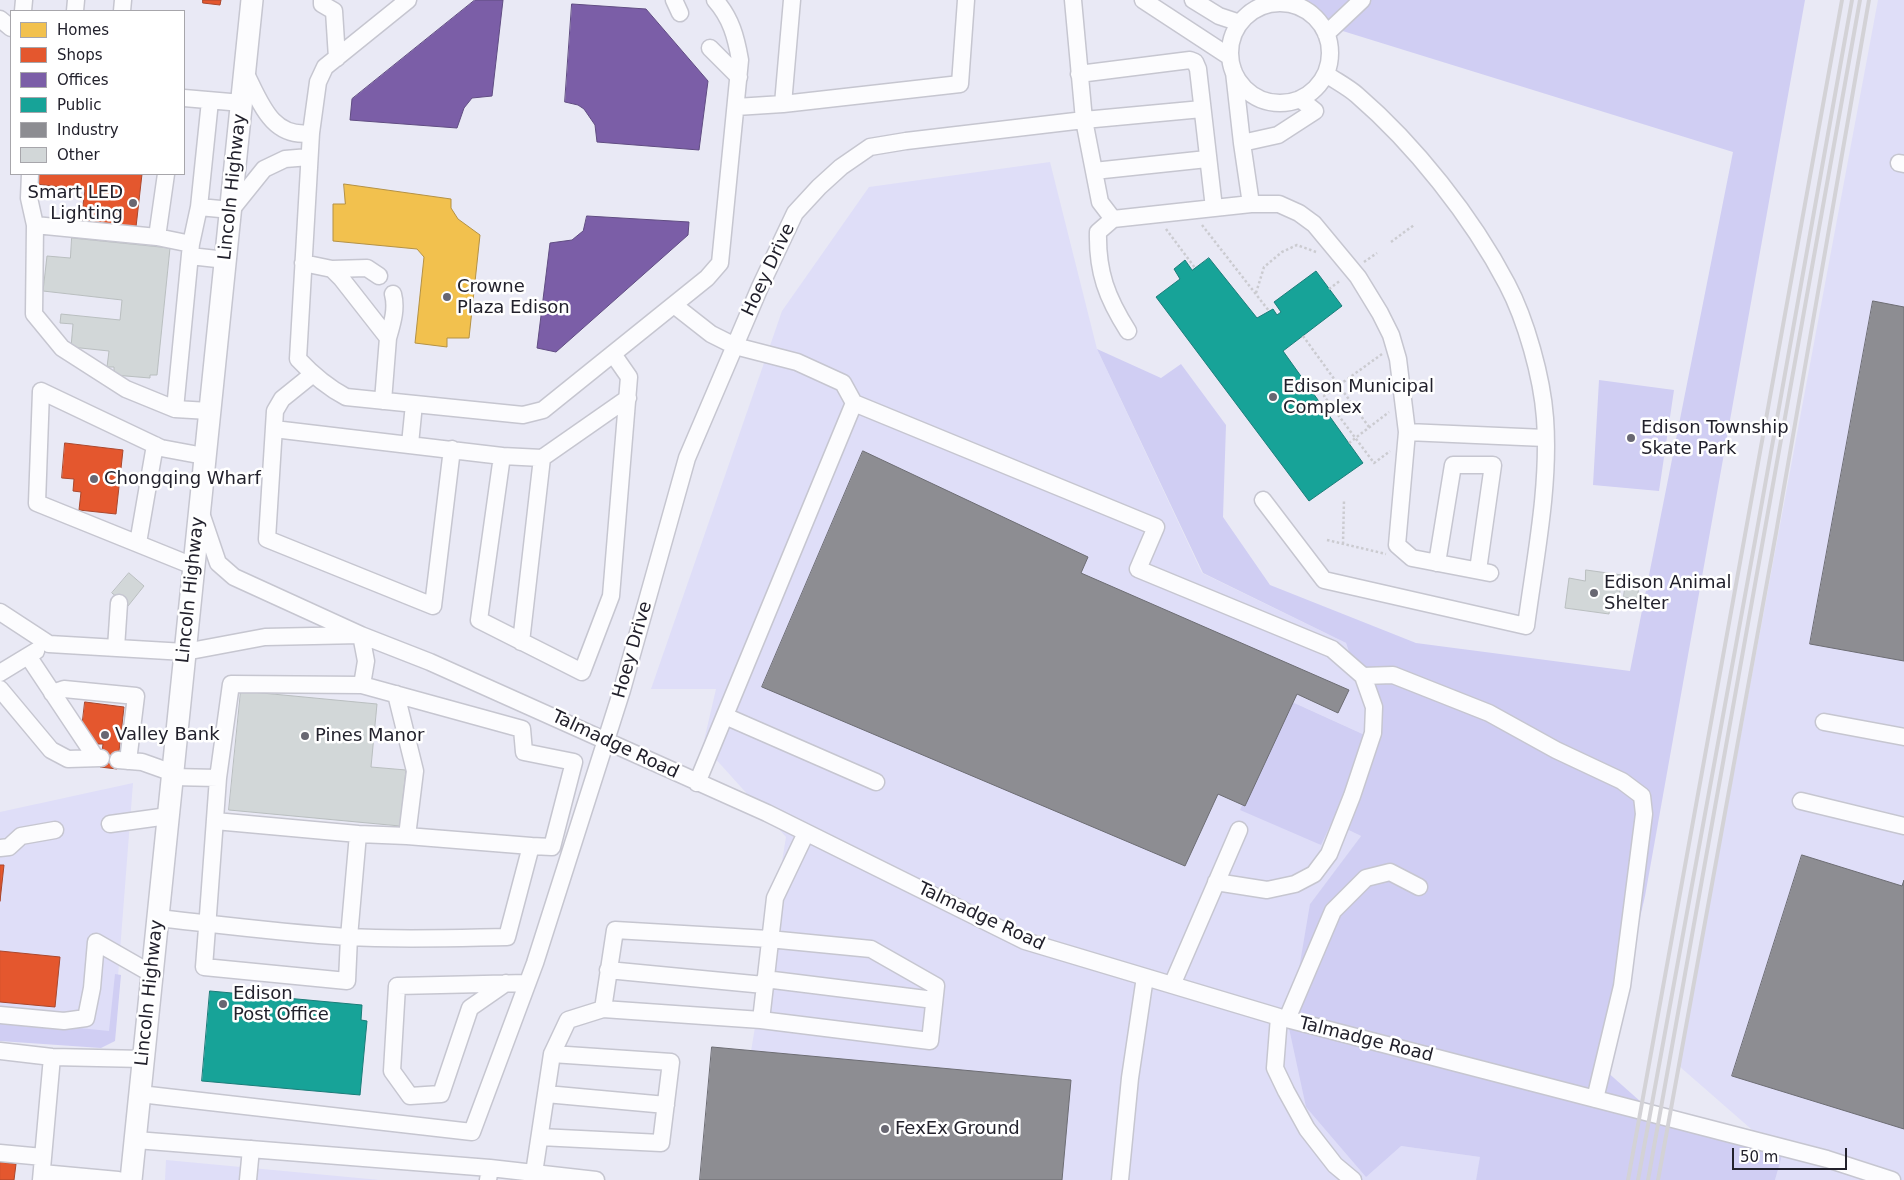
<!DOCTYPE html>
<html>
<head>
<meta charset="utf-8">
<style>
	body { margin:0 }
	#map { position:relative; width:1904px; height:1180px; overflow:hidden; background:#e9e9f5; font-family:"DejaVu Sans",sans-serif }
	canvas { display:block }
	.legend { position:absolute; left:10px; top:10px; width:175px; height:165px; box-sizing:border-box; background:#fff; border:1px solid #a7a6ab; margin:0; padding:6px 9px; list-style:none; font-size:15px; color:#22212c }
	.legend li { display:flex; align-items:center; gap:10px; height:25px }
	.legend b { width:25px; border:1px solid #a7a6ab }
	.scale { position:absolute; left:1732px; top:1148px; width:115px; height:22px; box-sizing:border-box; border:2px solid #22212c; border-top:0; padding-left:6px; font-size:15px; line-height:18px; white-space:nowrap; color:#22212c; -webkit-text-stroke:4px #fff; paint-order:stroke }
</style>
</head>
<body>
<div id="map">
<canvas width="1904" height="1180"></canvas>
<ul class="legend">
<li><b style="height:14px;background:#f2c14e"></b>Homes</li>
<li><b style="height:14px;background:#e4572e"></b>Shops</li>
<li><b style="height:14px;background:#7b5ea7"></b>Offices</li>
<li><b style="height:14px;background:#17a398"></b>Public</li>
<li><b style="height:14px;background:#8d8d92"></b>Industry</li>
<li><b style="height:14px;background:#d2d7d8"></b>Other</li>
</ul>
<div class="scale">50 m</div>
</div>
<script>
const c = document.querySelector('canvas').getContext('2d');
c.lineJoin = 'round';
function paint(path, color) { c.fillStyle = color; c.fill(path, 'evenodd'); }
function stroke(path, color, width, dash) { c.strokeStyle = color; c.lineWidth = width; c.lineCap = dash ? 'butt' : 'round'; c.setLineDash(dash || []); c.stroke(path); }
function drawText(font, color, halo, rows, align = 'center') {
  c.font = font + ' "DejaVu Sans",sans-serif'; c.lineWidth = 5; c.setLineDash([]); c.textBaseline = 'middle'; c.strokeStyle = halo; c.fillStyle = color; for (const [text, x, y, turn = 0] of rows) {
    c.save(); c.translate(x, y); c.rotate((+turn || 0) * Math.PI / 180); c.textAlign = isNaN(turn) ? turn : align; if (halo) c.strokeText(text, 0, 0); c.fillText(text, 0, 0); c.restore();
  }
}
paint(new Path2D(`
	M1878,0H1904V1180H1775L1782,1156L1679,1066Z
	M1050,162L1097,349L1202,573L1346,643L1378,741L1290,701L1320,845L1332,822L1361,836L1310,904L1401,1146L1481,1157L1476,1180H730L786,837L703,745L716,689H651L782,311L869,187Z
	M133,783L113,1041L0,1028V812Z
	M166,1160L380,1180H165Z`), '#dfdef8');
paint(new Path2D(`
	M1307,0H1805L1645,896L1605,1070L1668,1126L1782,1156L1775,1180H1476L1480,1157L1401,1146L1366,1177L1306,1107L1289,1028L1310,904L1361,836L1332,822L1321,845L1240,810L1290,701L1378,741L1346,643L1203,573L1097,349L1161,378L1181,364L1226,425L1223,517L1270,585L1416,643L1630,671L1733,152L1333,28Z
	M1599,380L1674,390L1659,491L1593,485Z
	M115,974L121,975L115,1041L101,1048L0,1041V1020L109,1031Z`), '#d0cef3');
const homes = new Path2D(`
	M344,184L451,199V208L458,219L480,235L469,338H447V347L415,343L424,257L417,249L333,241V204H345Z`);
paint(homes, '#f2c14e');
stroke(homes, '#b49144', 1);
const shops = new Path2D(`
	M203,0H221L220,5L203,3Z
	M37,174H142L136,227L81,220L85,190L36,184Z
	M65,443L123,450L116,514L79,510L81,492L73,491L74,479L62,478Z
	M85,702L124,707L117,769L100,767L103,744H97L82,727Z
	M0,865H4L0,901Z
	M0,951L60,957L55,1007L0,1002Z
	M0,1162L16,1164L14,1180H0Z`);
paint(shops, '#e4572e');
stroke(shops, '#aa472d', 1);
const offices = new Path2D(`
	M475,0H503L492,96L472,98L464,108L457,128L350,120L352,99Z
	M572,4L646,9L708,81L699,150L597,142L595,125L584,109L578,105L565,102Z
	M587,216L689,222L688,235L556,352L537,348L550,243L572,240L583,231Z`);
paint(offices, '#7b5ea7');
stroke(offices, '#604c82', 1);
const public = new Path2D(`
	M1209,258L1257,318L1273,309L1277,315L1281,312L1274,302L1316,271L1342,306L1283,351L1363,463L1309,501L1156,297L1180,279L1174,269L1185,260L1192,270Z
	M210,991L362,1005L361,1020L367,1021L360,1095L202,1081Z`);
paint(public, '#17a398');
stroke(public, '#1a7c78', 1);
const industry = new Path2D(`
	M1873,301L1904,307V661L1810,644Z
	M863,451L1088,557L1081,573L1349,690L1338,713L1297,694L1245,806L1218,794L1185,866L762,687Z
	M1802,855L1902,886L1904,880V1129L1732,1076Z
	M712,1047L1071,1080L1062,1180H700Z`);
paint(industry, '#8d8d92');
stroke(industry, '#6d6d73', 1);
const building = new Path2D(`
	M72,238L170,248L157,375H150V378L114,375V367H107L109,351L71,347L73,324L60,323L61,314L120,320L122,300L43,291L47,256L70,258Z
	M1586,570L1622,575L1618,606L1610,605L1609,614L1565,608L1569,578L1585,581Z
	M129,573L144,586L128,606L112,593Z
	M1626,579L1640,581L1637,599L1624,597Z
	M241,691L377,704L371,767L406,770L400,826L229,810Z`);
paint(building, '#d2d7d8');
stroke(building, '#b9bebf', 1);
const minor = new Path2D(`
	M322,0V4L334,11L337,58
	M408,0L325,67L318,82L311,133L298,359C312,374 327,387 346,397L523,415L543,410L707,278L720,263L740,60C736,37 731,18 715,0
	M674,0L680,13
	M1143,0L1230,57
	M1193,0L1219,16L1240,23
	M1230 53a50 50 0 1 1 100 0a50 50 0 1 1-100 0Z
	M23,11L24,0
	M75,11L76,0
	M122,11L123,0
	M0,19L11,28
	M1326,34L1362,0
	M710,48L739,77
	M245,72C260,101 271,139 311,133
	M1234,72L1242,143L1251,204H1279L1299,213L1314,224L1358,277L1380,313L1391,335L1398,359L1407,432L1397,545L1412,558L1490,573
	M1079,74L1190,60L1195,62L1198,69L1214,208
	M184,98L242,103
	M783,104L960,84L966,0
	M736,107L783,104L792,0
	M1202,109L1084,120L1100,202L1113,219L1251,204
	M1242,143L1278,135L1315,111L1300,99
	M1899,163L1904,164
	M1094,171L1207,159
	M30,174L29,198L35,225
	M199,207L231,210L264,169L285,159L309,157
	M1113,219L1098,232C1097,272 1107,298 1128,331
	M157,237L166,174
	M191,244L199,207L210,101
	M190,256L226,260
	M303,263L332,269L341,278L388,338L383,401
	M332,269L367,268L379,276
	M674,305L711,334L735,346L797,362L843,383L854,403
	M388,338C392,324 397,309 393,294
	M313,374L282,399L275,411L267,539L433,606L452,449
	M175,409L126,389L62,348L34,314L35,225L157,237L191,244L175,409L209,411
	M274,429L502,456L542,458L628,398
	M1407,432L1545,438
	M410,444L414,404
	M502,456L479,620L582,672L611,596L629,377L613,354
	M1263,500L1324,580L1526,626C1535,558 1550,486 1545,418C1542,377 1526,320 1507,284C1472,217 1414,144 1357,95C1348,87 1336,81 1326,74
	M201,513L218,563L234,577L361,635L366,661L362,685L522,729L524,752L574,762L552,847L531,846
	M138,543L155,445
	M1437,563L1453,465H1493L1478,570
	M193,566L37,503L41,391L161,448L204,456
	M0,612L49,644L185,652L265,637L361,635L430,662L767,813L1025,941L1279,1017L1827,1159L1892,1180
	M521,642L542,458
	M116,648L119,603
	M28,656L96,758
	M0,673L36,651
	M1363,676L1393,675L1489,713L1556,750L1622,781L1642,796L1644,814L1622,986L1595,1099
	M0,689L51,750L68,759L101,758
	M52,693L64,689L136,696L128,761
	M396,694L415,771L407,836
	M725,716L876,782
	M1824,722L1904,737
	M118,760L142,762L173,773
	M172,777L218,778
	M697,783L854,403L1156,527L1138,569L1332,649L1363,676L1374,707L1373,733L1352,796L1329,854L1314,874L1295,884L1267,890L1216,882
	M1801,801L1904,826
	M215,821L358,834
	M110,824L168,816
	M0,848L9,847L21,836L55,830
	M158,918C221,925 284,933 347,937C400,940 454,938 507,937L531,846L407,836L358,834L349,937L347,981L204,967L208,915L218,778L231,684L362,685
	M608,970L764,985
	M765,979L934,1000
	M506,983L470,1008L441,1094L410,1096L392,1071L397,986L527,983
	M1172,985L1239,830
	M0,1015L64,1021L86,1018L92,988L96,942L152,974
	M1279,1017L1275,1068L1286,1091L1307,1129L1335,1165L1353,1180
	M1287,1019L1333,911L1366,878L1390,872L1419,887
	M761,1020L775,898L806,833
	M0,1051L52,1057L144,1059
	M140,1094L472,1132L535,963L622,690L687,458L760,287L795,213L819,187L841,167L870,147L906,141L1084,120L1073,0
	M546,1094L666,1105
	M540,1137L661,1143L671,1062L552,1054
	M136,1140L490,1168L488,1180
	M0,1153L43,1157
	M490,1168L534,1173L552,1054L568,1020L603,1009L761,1020L930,1041L936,986L871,949L769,939L615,930L603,1009
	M42,1173L118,1180
	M534,1173L596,1180
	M41,1180L52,1057
	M248,1180L251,1149
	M1120,1180L1130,1078L1145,977`);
const major = new Path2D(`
	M131,1180L252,0`);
stroke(minor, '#c6c6d0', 19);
stroke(major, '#c6c6d0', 24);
stroke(new Path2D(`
	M1202,225L1269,311
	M1166,229L1195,268
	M1391,242L1414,225
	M1364,262L1377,253
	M1329,289L1341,280
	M1256,293L1264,267L1282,252L1297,245L1316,252
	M1303,336L1369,427
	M1382,354L1324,396L1374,463L1390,451
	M1349,443L1389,412
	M1327,540L1386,554
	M1343,544L1344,500`), '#cbcbd0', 2.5, [2.5, 2.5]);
stroke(minor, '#fcfcfe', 16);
stroke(major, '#fcfcfe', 21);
stroke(new Path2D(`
	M1628,1180L1842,0
	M1638,1180L1757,530L1852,0
	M1648,1180L1860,0
	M1658,1180L1776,533L1869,0`), '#d3d2d6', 4);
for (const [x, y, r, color] of [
	[133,203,5,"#686772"],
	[447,297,5,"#686772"],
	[1273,397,5,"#686772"],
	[1631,438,5,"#686772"],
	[94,479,5,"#686772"],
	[1594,593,5,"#686772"],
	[105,735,5,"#686772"],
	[305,736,5,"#686772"],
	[223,1004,5,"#686772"],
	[885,1129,5,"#686772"]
]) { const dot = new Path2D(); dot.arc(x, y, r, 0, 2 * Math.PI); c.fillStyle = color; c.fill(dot); stroke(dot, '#fff', 2); }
drawText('18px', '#22212c', '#fff', [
	["Lincoln Highway",233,187,-84],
	["Hoey Drive",769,270,-65],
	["Lincoln Highway",191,590,-84],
	["Hoey Drive",633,650,-74],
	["Talmadge Road",615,745,25],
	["Talmadge Road",981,917,25],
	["Lincoln Highway",150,993,-84],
	["Talmadge Road",1366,1040,14]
]);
drawText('18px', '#22212c', '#fff', [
	["Smart LED",123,193,"right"],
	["Lighting",123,214,"right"],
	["Crowne",457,287],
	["Plaza Edison",457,308],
	["Edison Municipal",1283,387],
	["Complex",1283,408],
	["Edison Township",1641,428],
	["Skate Park",1641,449],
	["Chongqing Wharf",104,479],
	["Edison Animal",1604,583],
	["Shelter",1604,604],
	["Valley Bank",115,735],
	["Pines Manor",315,736],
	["Edison",233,994],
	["Post Office",233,1015],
	["FexEx Ground",895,1129]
], 'left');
</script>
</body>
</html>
